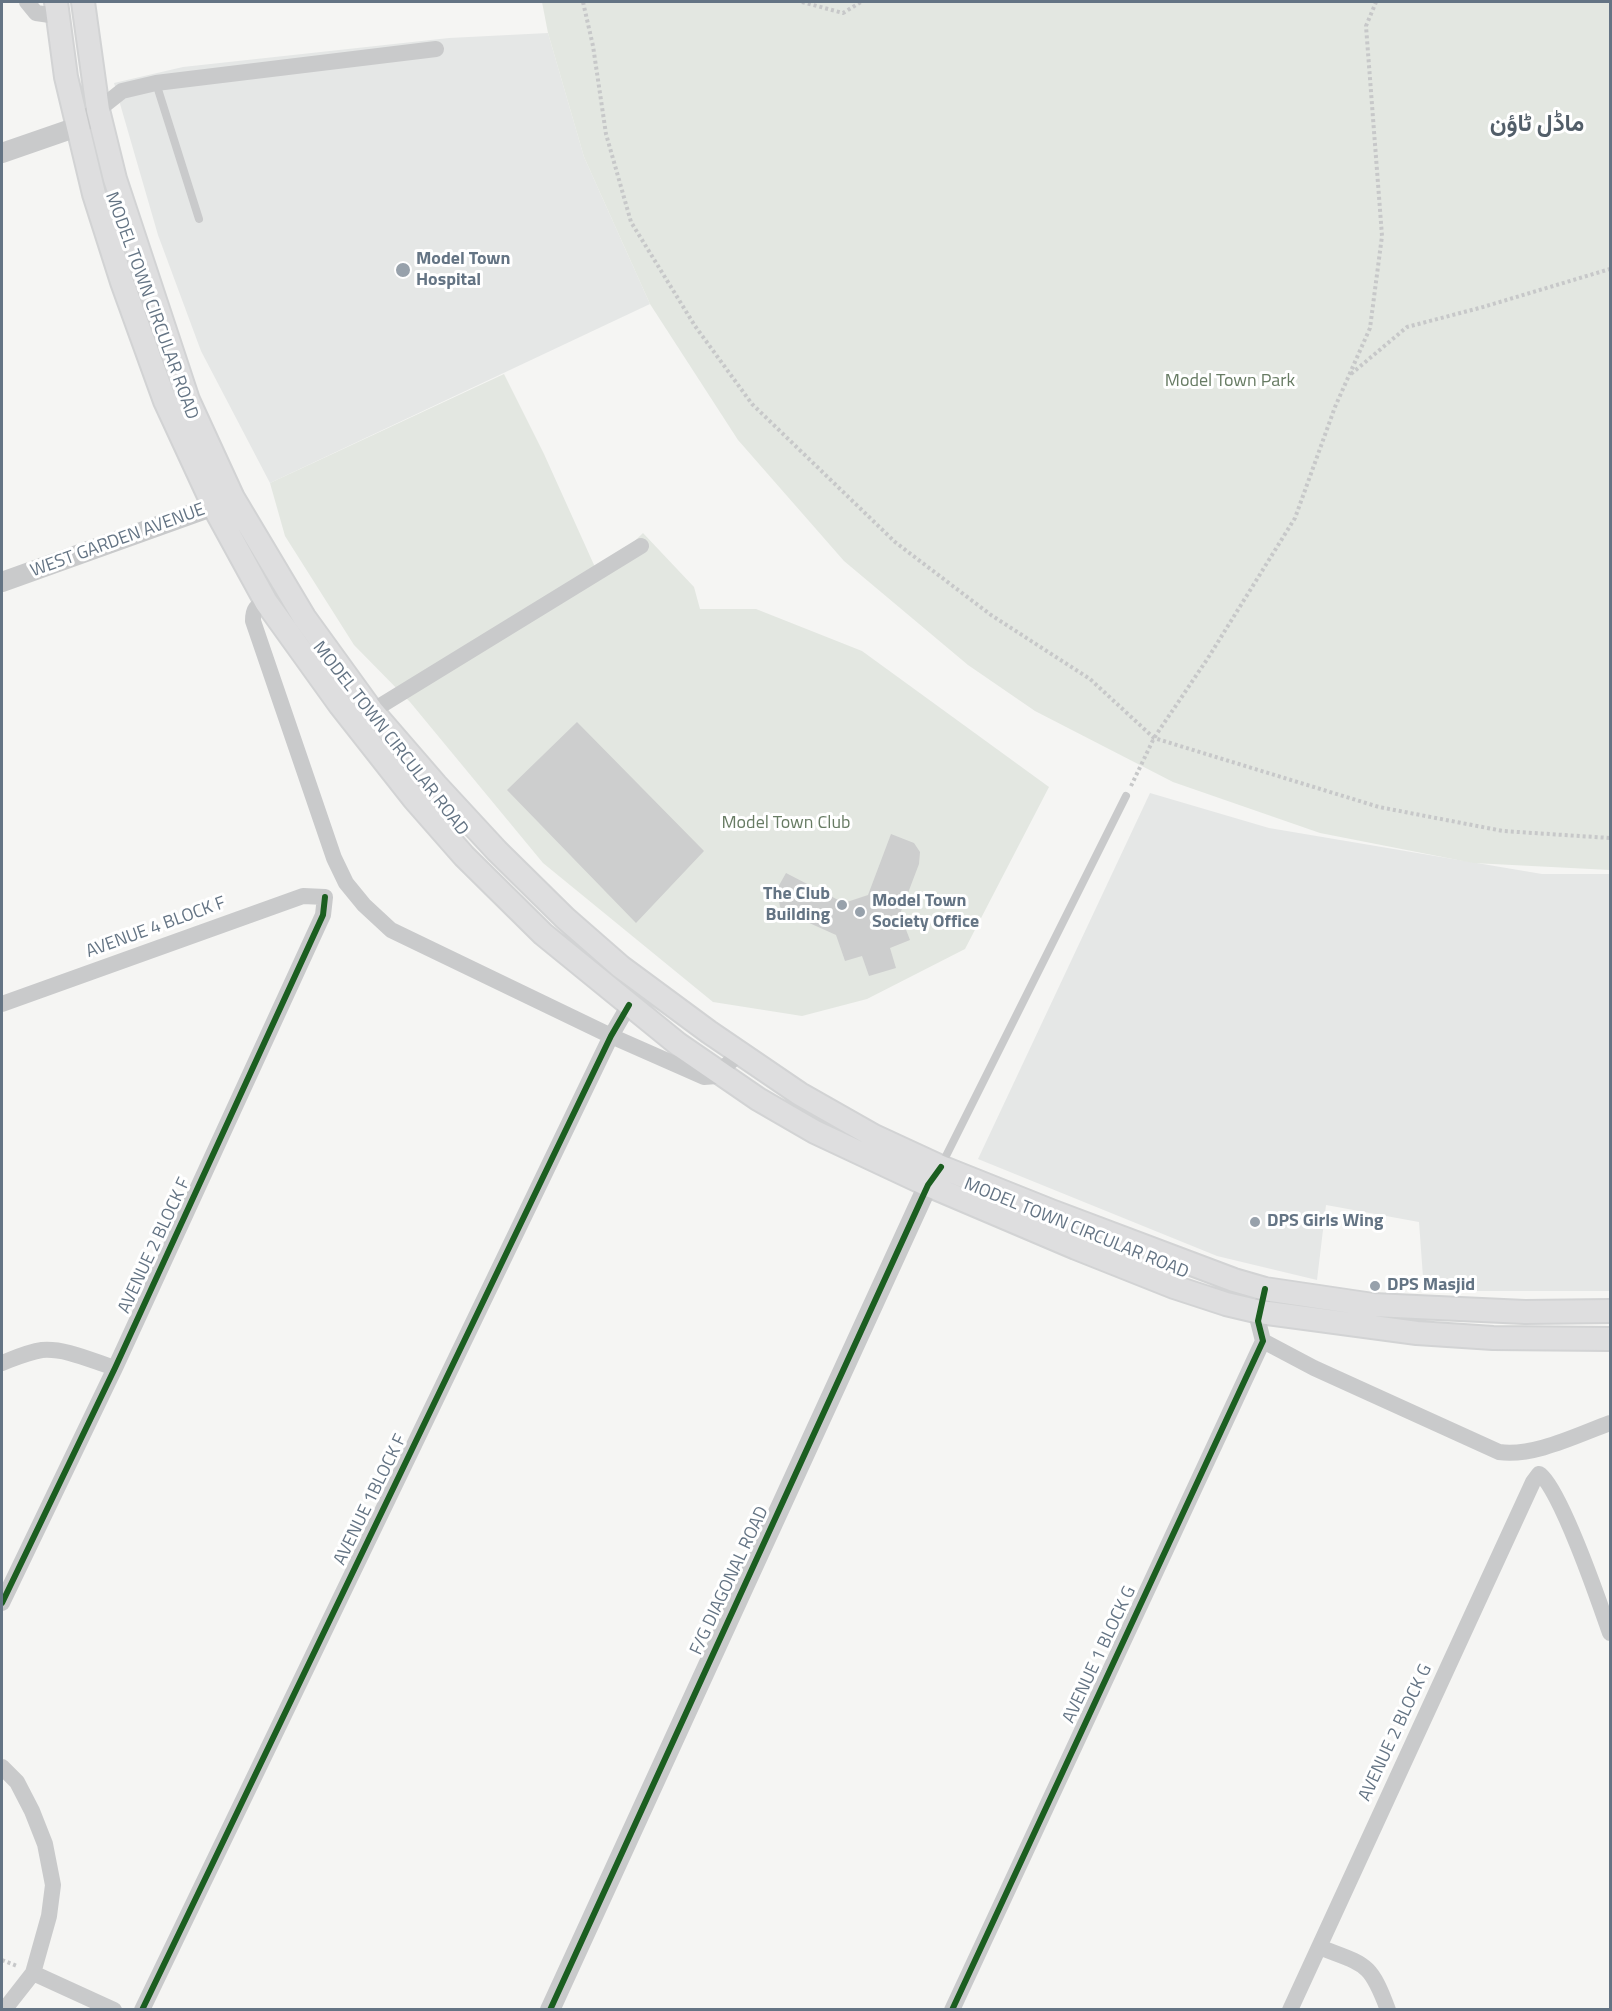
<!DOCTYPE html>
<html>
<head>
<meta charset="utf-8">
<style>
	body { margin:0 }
	#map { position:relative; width:1612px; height:2011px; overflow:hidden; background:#f5f5f3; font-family:"Titillium Web",sans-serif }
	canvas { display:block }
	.frame { position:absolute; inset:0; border:3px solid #647484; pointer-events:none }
</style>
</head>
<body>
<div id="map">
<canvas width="1612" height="2011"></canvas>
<div class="frame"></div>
</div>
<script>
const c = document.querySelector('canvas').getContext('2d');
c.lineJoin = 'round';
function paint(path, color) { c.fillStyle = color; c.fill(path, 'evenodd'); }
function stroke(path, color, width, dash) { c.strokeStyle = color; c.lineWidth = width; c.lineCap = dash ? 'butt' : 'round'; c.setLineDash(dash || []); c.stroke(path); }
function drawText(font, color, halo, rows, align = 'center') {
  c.font = font + ' "Titillium Web",Vazirmatn,sans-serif'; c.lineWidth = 6; c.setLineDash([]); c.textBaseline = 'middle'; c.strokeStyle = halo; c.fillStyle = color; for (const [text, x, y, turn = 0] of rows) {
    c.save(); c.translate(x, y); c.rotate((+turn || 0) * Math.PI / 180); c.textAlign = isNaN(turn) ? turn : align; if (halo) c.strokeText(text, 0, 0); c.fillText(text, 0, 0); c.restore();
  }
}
paint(new Path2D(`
	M548,33L584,157L650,304L270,483L201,351L158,235L114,83L183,67L449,38Z
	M1150,793L1269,828L1542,874H1610V1291H1424L1419,1222L1326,1205L1317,1280L1217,1256L978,1159Z`), '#e5e7e6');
paint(new Path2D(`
	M542,2H1610V870L1473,863L1320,833L1173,782L1035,711L968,665L844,561L738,440L650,304L584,157L548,33Z
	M504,374L544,454L599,576L643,533L694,587L700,609H756L862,651L1049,787L965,949L867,999L802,1016L713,1002L543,863L410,702L354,645L285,536L270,483Z`), '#e3e7e1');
paint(new Path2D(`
	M577,722L704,851L636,923L507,790Z
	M891,834L914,843L920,852L919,864L900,914L910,940L890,948L896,968L869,976L862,956L845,961L836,935L787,913L780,907L777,889L786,873L844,903L868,895Z`), '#cdcece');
const secondary = new Path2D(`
	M56,2L66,77L94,194L122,282L165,401L214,507L266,602L340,705L414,799L464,856L543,934L678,1044L758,1099L815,1132L928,1185L1076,1248L1174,1287L1226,1304L1260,1312L1417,1333L1493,1338L1610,1339
	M83,2L98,110L115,179L188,400L233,498L304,617L372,711L436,785L497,851L565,918L621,967L709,1032L800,1094L874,1136L941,1167L1051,1211L1234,1280L1265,1289L1373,1305L1525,1312L1610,1311`);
stroke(secondary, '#d2d3d4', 26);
stroke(new Path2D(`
	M583,2L593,46L606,134L631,222L695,326L752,404L895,542L991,615L1090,679L1154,738L1379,807L1503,831L1610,838
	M802,2L843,13L861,2
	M1351,374L1407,327L1483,307L1610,269
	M1131,786L1154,738L1208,658L1295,518L1335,407L1370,328L1382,236L1366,26L1376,2
	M2,1960L17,1966`), '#c7c8c9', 4, [3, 3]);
stroke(new Path2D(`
	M156,83L199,219
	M941,1166L1126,796`), '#c9cacb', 8);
stroke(new Path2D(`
	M27,2L36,13L57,16
	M98,110L122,91L156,83L436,49
	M266,602C256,606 253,609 253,621L334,858L346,883L364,905L391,930L611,1036L704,1077L716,1076L739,1053
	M372,711L641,546
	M2,1004L303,896L325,897
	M1263,1341L1314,1368L1499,1452C1534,1457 1577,1435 1610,1423
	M2,1363C15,1358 28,1352 42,1350C66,1348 92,1361 115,1368
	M1539,1474C1559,1484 1601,1607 1610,1633
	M2,1603L115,1368L323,915L325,897
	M2,1767L17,1782L32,1811L45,1844L53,1885L49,1916L33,1973L4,2010
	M1319,1947C1365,1965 1370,1961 1388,2010
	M33,1973L114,2010
	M142,2010L611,1036L629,1005
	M952,2010L1263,1341L1258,1321L1262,1303
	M1290,2010L1533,1482L1539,1474`), '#c9cacb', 16);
stroke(new Path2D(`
	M2,153L77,127L90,117
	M2,582L228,501
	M550,2010L928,1185L936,1174`), '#c9cacb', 20);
stroke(secondary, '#dededf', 22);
stroke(new Path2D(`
	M2,1603L115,1368L323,915L325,897
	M142,2010L611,1036L629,1005
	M550,2010L928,1185L941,1167
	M952,2010L1263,1341L1258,1321L1265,1289`), '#1b5e20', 6);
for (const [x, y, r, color] of [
	[403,270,8,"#97a1ab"],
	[842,905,6,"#97a1ab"],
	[860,912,6,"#97a1ab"],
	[1255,1222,6,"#97a1ab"],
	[1375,1286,6,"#97a1ab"]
]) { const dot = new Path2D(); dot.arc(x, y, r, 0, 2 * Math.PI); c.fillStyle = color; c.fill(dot); stroke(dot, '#fff', 2); }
drawText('bold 18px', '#647484', '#fff', [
	["Model Town",416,260],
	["Hospital",416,281],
	["The Club",830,895,"right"],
	["Building",830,916,"right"],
	["Model Town",872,902],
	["Society Office",872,923],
	["DPS Girls Wing",1267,1222],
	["DPS Masjid",1387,1286]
], 'left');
drawText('18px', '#647484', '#fff', [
	["MODEL TOWN CIRCULAR ROAD",151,306,70],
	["WEST GARDEN AVENUE",118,541,-20],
	["MODEL TOWN CIRCULAR ROAD",390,739,52],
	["AVENUE 4 BLOCK F",156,928,-20],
	["MODEL TOWN CIRCULAR ROAD",1076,1229,22],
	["AVENUE 2 BLOCK F",155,1246,-65],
	["AVENUE 1BLOCK F",371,1500,-64],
	["F/G DIAGONAL ROAD",730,1581,-65],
	["AVENUE 1 BLOCK G",1100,1655,-65],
	["AVENUE 2 BLOCK G",1396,1733,-65]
]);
drawText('18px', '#677b63', '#fff', [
	["Model Town Park",1230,382],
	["Model Town Club",786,824]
]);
drawText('bold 24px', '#525e69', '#fff', [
	["ماڈل ٹاؤن",1537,125]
]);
</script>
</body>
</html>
